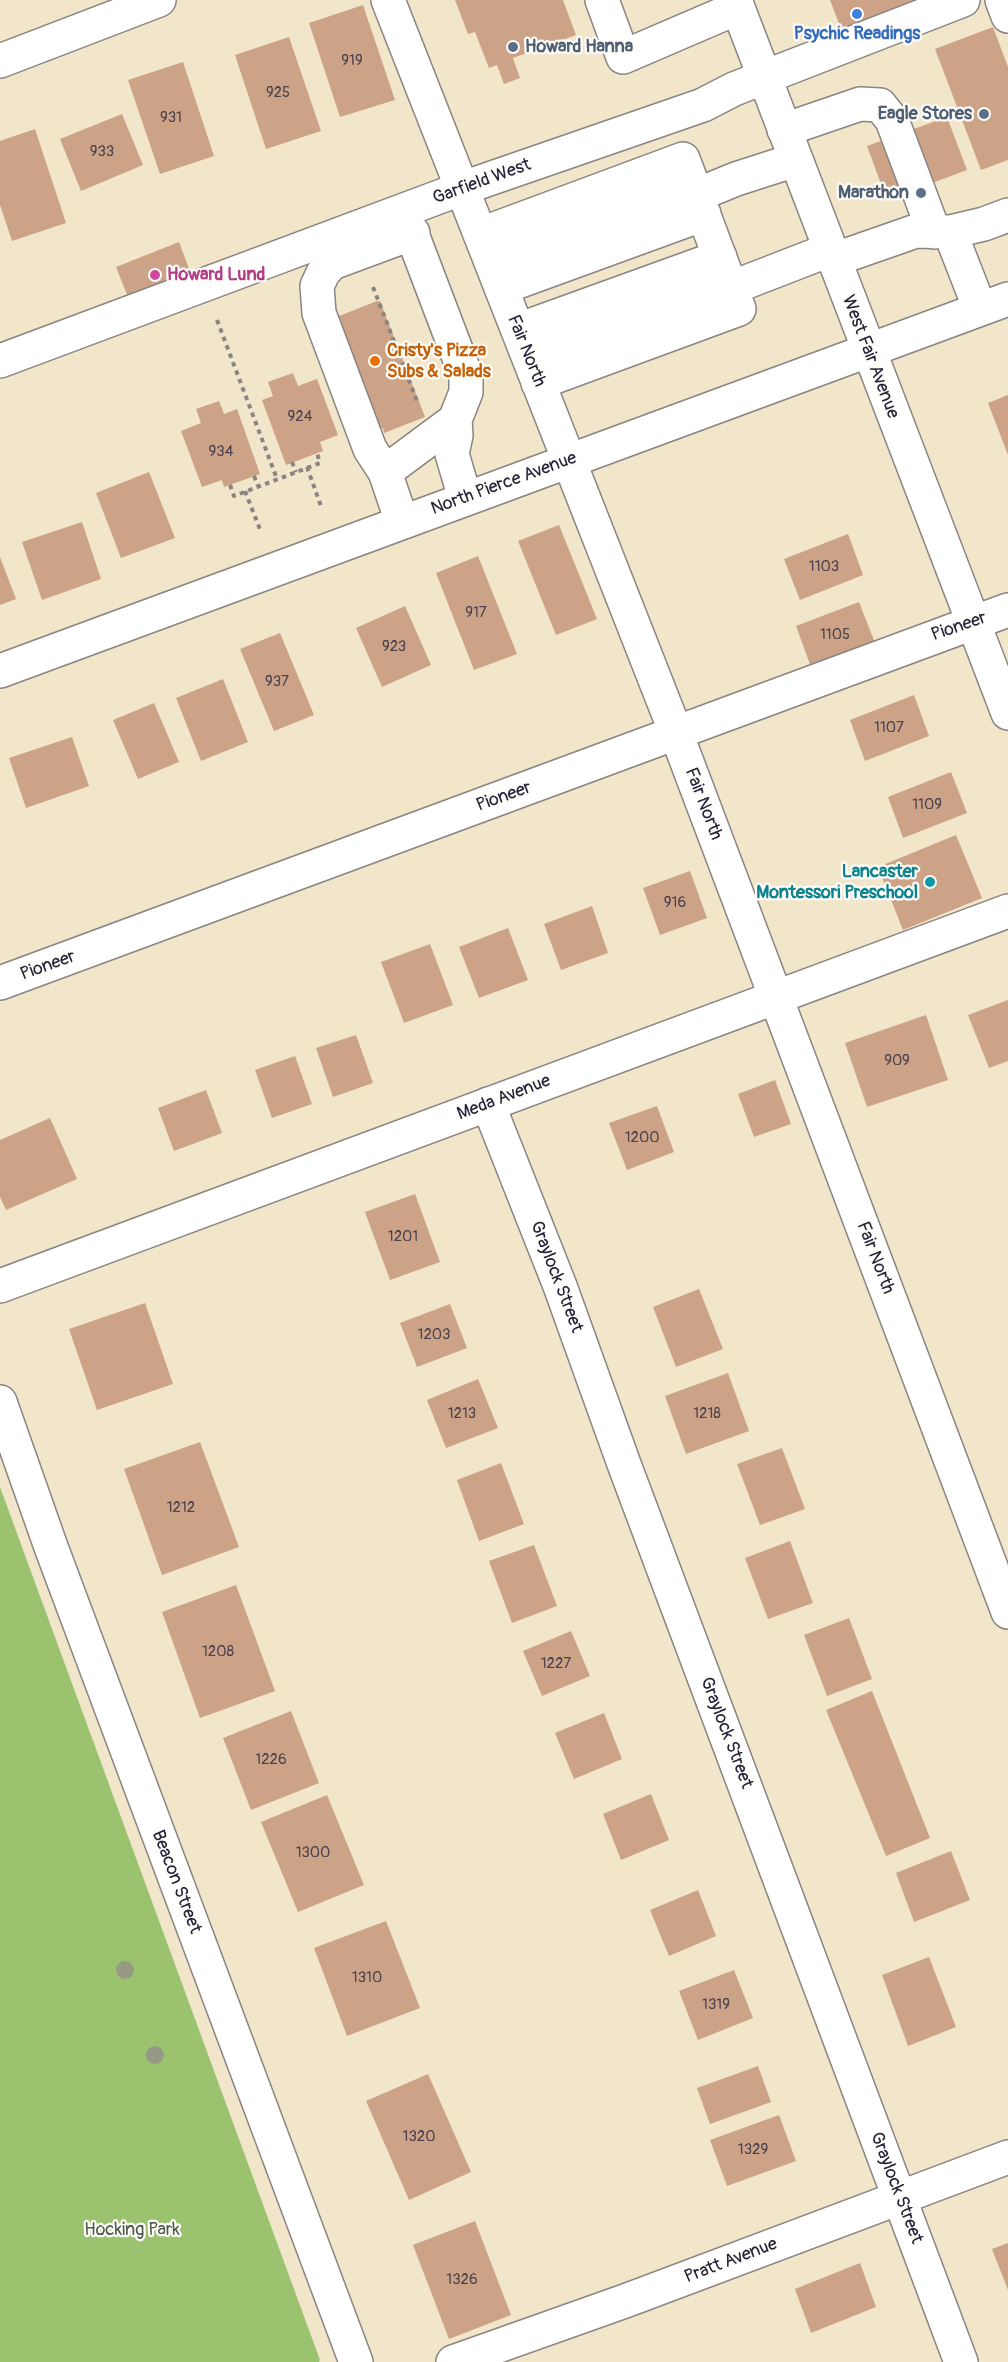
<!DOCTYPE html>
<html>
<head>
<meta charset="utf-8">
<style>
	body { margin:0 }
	canvas { display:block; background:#f1e5ca }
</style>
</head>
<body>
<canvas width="1008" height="2362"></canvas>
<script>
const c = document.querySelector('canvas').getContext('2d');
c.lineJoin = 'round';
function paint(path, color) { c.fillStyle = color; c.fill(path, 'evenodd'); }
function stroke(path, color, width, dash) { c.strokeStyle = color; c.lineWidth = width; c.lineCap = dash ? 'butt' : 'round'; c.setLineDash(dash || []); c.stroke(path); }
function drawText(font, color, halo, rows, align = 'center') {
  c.font = font + ' Pangolin,sans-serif'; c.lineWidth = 4.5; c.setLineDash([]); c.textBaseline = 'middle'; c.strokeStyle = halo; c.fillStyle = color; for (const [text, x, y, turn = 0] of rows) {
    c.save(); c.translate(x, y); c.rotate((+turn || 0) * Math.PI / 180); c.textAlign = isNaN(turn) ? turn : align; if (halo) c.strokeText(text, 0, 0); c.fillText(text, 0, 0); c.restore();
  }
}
paint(new Path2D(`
	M0,1487L320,2360L319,2362H0Z`), '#9bc36f');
paint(new Path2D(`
	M455,0H563L576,35L513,58L520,78L504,84L497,65L489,68L475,32L468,34Z
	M830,0H915L841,29Z
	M363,5L395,100L340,117L309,23Z
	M993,27L1008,67V160L981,170L935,49Z
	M289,37L321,131L266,149L235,55Z
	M183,62L214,156L160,174L128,80Z
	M122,114L143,165L81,191L60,139Z
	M947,117L967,170L887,200L867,146Z
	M35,129L66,223L12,241L0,205V141Z
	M179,242L194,282L132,307L116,267Z
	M377,301H380L425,417L384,433L383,428L377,430L334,318Z
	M293,373L298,386L317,379L338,435L320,442L323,451L286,465L262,400L273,396L268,382Z
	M1008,395V455L988,403Z
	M219,401L224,414L237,409L260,474L224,487L222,480L202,487L181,431L201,423L196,409Z
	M149,472L175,538L121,558L96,493Z
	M82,522L101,579L42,600L22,542Z
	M559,525L597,619L556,635L518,541Z
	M848,534L863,575L800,600L784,559Z
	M478,556L517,654L474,670L436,573Z
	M0,557L16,599L0,605Z
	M859,602L875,643L811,667L796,626Z
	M405,606L431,665L382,687L356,628Z
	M280,633L314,715L274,731L240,649Z
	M223,679L248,742L201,761L176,698Z
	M914,695L929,736L865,761L850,720Z
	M154,703L179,762L138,779L113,720Z
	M72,737L89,786L26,808L9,758Z
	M951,772L967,813L903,838L888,797Z
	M956,835L982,898L903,930L878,867Z
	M690,871L707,918L660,935L643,888Z
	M592,906L608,953L561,970L544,924Z
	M508,928L528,980L479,998L459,947Z
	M430,944L453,1005L404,1023L381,962Z
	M1008,1000V1061L989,1068L968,1015Z
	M926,1015L948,1080L867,1107L845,1043Z
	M356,1035L373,1083L333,1097L316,1048Z
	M295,1056L312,1104L272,1118L255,1070Z
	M775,1080L791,1124L754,1137L738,1094Z
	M206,1090L222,1133L174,1151L158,1108Z
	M657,1106L674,1152L627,1170L609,1123Z
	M50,1118L77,1179L6,1210L0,1197V1140Z
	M415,1194L440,1262L390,1280L365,1212Z
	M699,1289L723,1349L676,1367L653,1307Z
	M145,1303L173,1384L97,1410L69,1329Z
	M450,1304L467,1348L417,1367L400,1323Z
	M728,1373L749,1431L686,1454L665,1396Z
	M478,1379L498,1428L446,1448L427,1400Z
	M200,1442L239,1547L162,1575L124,1469Z
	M782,1448L805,1509L760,1525L737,1464Z
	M501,1463L524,1524L479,1541L457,1480Z
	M790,1541L813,1603L768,1619L745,1558Z
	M534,1545L557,1606L512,1623L489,1561Z
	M236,1585L275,1691L200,1718L162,1612Z
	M849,1618L872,1679L827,1696L804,1635Z
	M571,1631L590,1676L542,1696L523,1651Z
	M872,1691L930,1838L886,1856L826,1710Z
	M291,1711L319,1783L251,1810L223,1738Z
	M604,1713L622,1759L574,1779L555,1733Z
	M651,1794L669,1840L621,1860L603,1814Z
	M327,1795L364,1885L298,1912L261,1822Z
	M951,1851L970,1900L914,1922L896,1873Z
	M698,1890L716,1936L669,1956L650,1910Z
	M386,1921L420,2008L347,2036L314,1948Z
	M929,1957L956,2027L908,2046L882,1975Z
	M734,1970L753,2018L698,2040L679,1991Z
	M758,2066L771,2102L710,2124L697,2088Z
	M428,2074L471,2172L409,2200L366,2101Z
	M779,2115L796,2161L727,2186L710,2140Z
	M475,2221L511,2315L449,2339L413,2245Z
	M1008,2243V2290L992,2249Z
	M860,2263L876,2307L811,2333L795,2289Z`), '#cca387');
const minor = new Path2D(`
	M388,0L676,733L1008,1612
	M602,0L623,57L737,8
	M735,0L1008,713
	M1002,0L1008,16
	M0,61L159,0
	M784,130L860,104L880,105L892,120L934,232
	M697,195L736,179L795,160
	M404,213L466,376V392L455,420
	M950,232L984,224L1008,215
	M481,234L683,159L739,309L538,383
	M491,260L694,187
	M833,260L916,231L950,232L980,309
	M501,288L704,214
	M731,288L829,250
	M518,330L720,257
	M528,356L729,283
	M0,361L463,188L703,105L734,89L963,0
	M385,472L370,449L319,313L317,286L323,273L332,263L413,233
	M402,522L385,472L455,420L456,435L452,454L465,498
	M0,671L1008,299
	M0,983L1008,610
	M488,1104L560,1286L624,1464L961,2362
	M0,1286L1008,911
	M0,1402L51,1547L356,2362
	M453,2362L625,2301L1008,2157`);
stroke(minor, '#8a8482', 36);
stroke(new Path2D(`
	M373,287L417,401
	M217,320L277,479
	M292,462L296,472
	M307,467L322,509
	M254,476L258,486
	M230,485L234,496L320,463L317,453
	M245,491L261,532`), '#8a8482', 4, [4.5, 4.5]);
stroke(minor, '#fff', 33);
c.fillStyle = '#969985';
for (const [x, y] of [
	[125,1970],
	[155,2055]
]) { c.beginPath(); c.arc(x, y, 9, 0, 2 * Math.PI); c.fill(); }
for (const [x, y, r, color] of [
	[857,14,6,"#3f7fe0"],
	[513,47,6,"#5c6f8a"],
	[984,114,6,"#5c6f8a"],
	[921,193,6,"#5c6f8a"],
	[155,275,6,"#d1479c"],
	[375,361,6,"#e8710a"],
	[930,882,6,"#0f9aa8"]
]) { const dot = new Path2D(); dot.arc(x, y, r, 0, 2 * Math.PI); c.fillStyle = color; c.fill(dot); stroke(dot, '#fdfcf7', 2); }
drawText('15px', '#4c424e', null, [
	["919",352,61],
	["925",278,93],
	["931",171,118],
	["933",102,152],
	["924",300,417],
	["934",221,452],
	["1103",824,567],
	["917",476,613],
	["1105",835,635],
	["923",394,647],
	["937",277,682],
	["1107",889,728],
	["1109",927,805],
	["916",675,903],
	["909",897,1061],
	["1200",642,1138],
	["1201",403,1237],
	["1203",434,1335],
	["1213",462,1414],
	["1218",707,1414],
	["1212",181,1508],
	["1208",218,1652],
	["1227",556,1664],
	["1226",271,1760],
	["1300",313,1853],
	["1310",367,1978],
	["1319",716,2005],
	["1320",419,2137],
	["1329",753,2150],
	["1326",462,2280]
]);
drawText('bold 18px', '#366cbe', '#fdfcf7', [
	["Psychic Readings",857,34]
]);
drawText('bold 18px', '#4e5e75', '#fdfcf7', [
	["Howard Hanna",525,47,"left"],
	["Eagle Stores",972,114],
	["Marathon",909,193]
], 'right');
drawText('18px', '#22223b', '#fdfcf7', [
	["Garfield West",482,182,-20],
	["Fair North",526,351,68],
	["West Fair Avenue",870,357,69],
	["North Pierce Avenue",504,484,-20],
	["Pioneer",959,627,-19],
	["Pioneer",504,797,-20],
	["Fair North",703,804,69],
	["Pioneer",48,966,-20],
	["Meda Avenue",504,1098,-21],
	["Fair North",875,1258,69],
	["Graylock Street",556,1277,69],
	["Graylock Street",726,1733,69],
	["Beacon Street",176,1882,69],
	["Graylock Street",896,2188,69],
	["Pratt Avenue",731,2261,-21]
]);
drawText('bold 18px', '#b23c85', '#fdfcf7', [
	["Howard Lund",167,275]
], 'left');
drawText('bold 18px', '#c56008', '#fdfcf7', [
	["Cristy's Pizza",387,351],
	["Subs & Salads",387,372]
], 'left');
drawText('bold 18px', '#0d838f', '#fdfcf7', [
	["Lancaster",918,872],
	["Montessori Preschool",918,893]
], 'right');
drawText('18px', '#4c5a4d', '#fdfcf7', [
	["Hocking Park",132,2230]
]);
</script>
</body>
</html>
